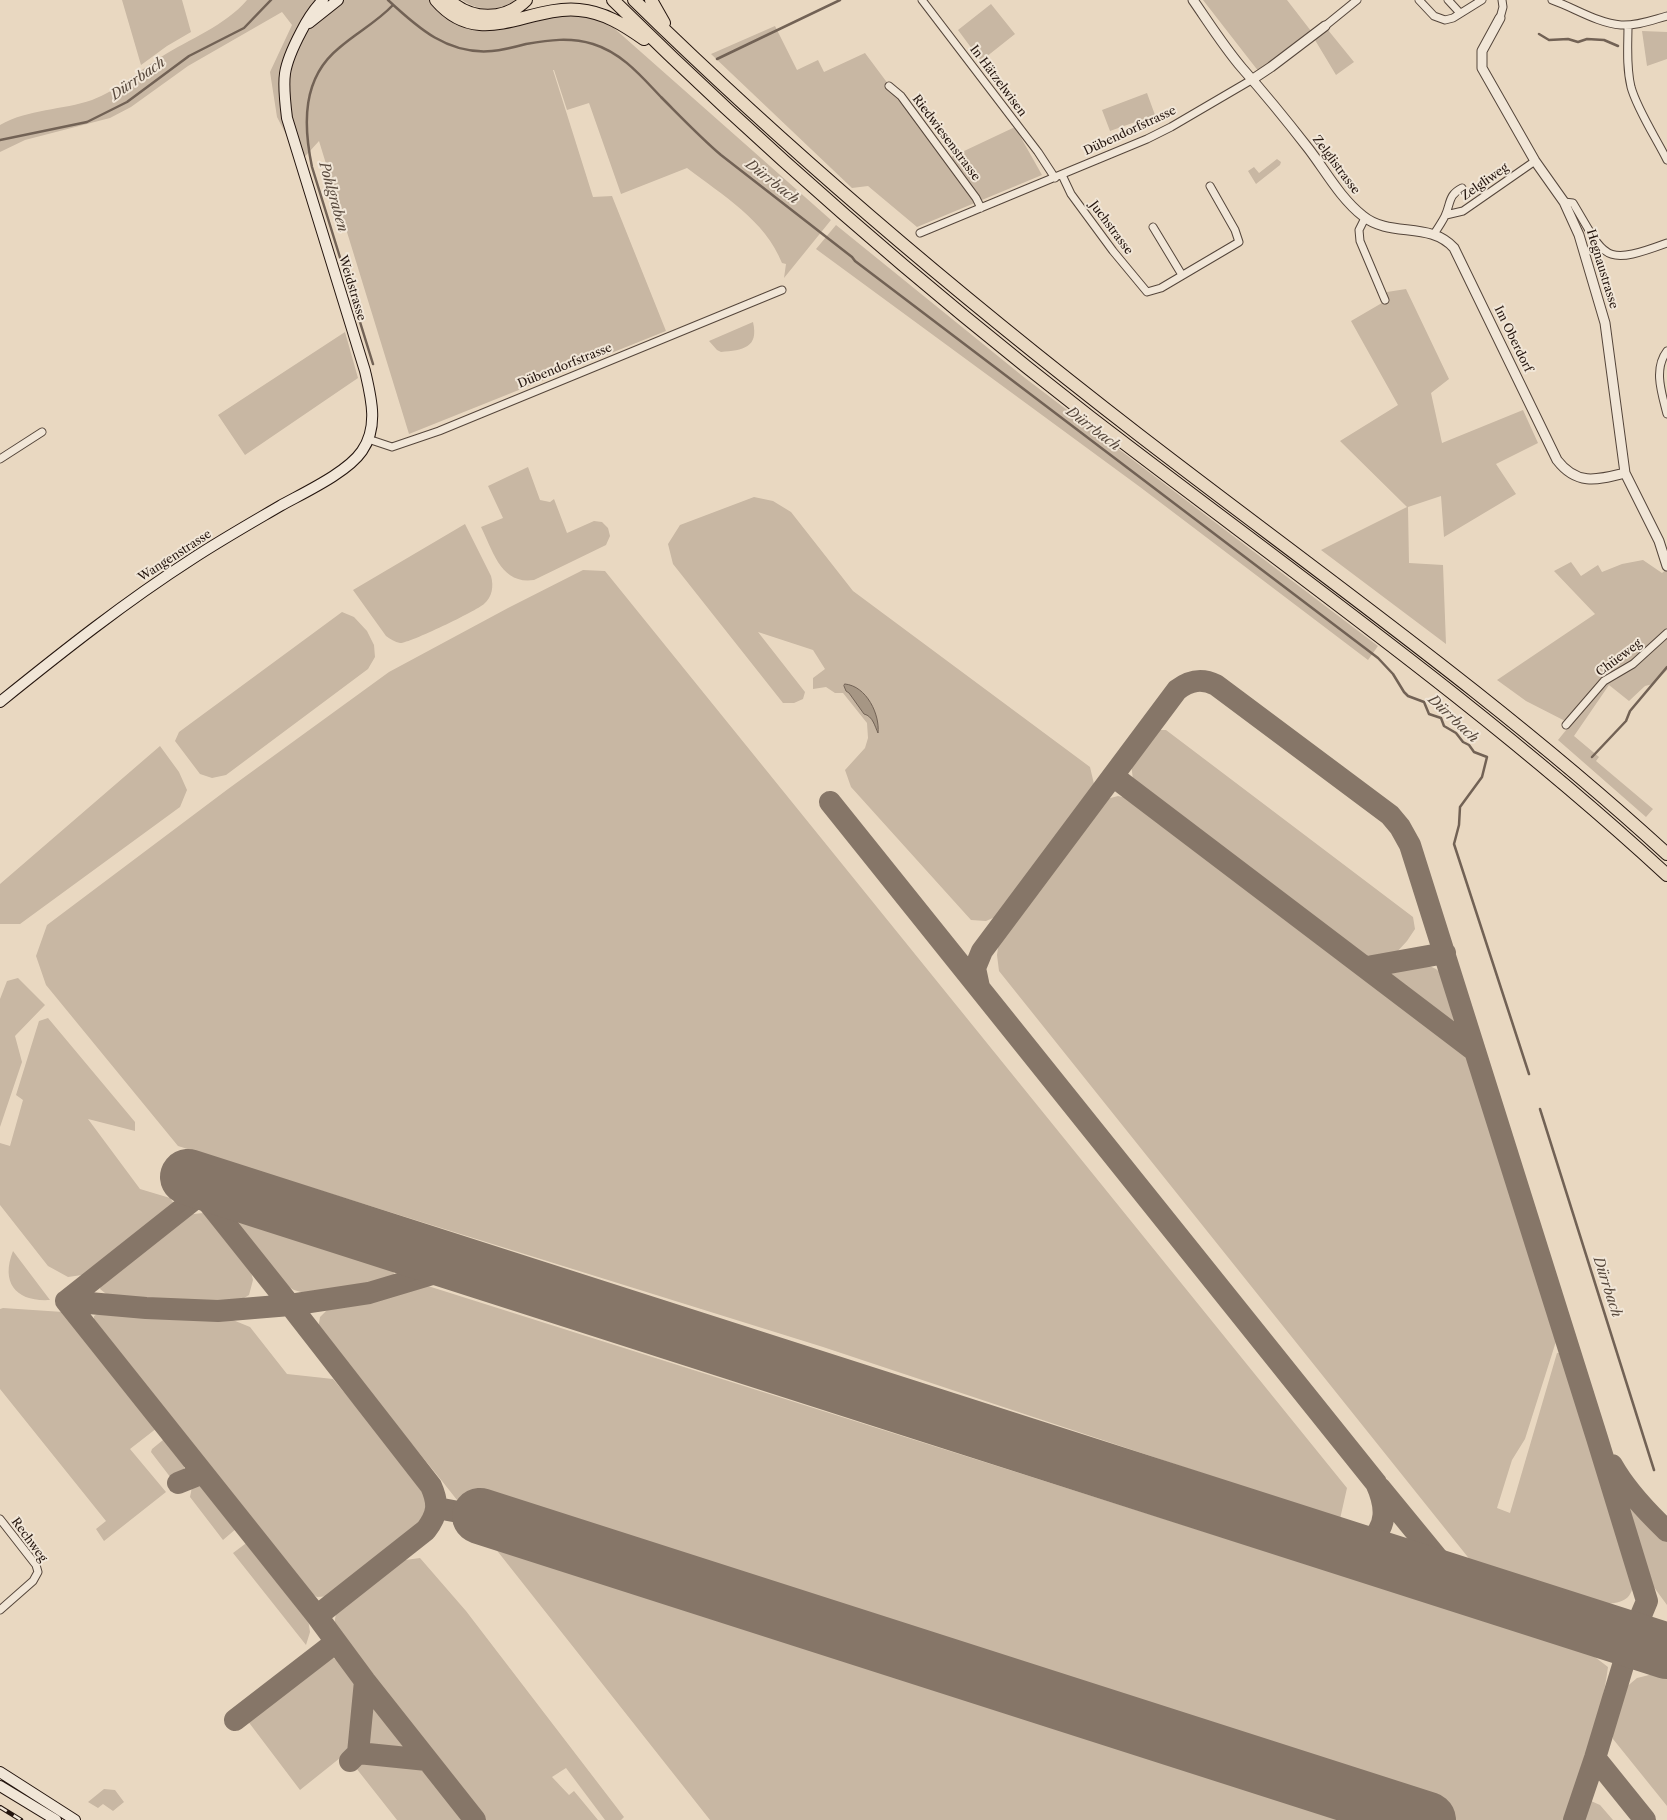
<!DOCTYPE html>
<html>
<head>
<meta charset="utf-8">
<style>
	body { margin:0 }
	canvas { display:block; background:#e9d8c1 }
</style>
</head>
<body>
<canvas width="1667" height="1820"></canvas>
<script>
const c = document.querySelector('canvas').getContext('2d');
c.lineJoin = 'round';
function paint(path, color) { c.fillStyle = color; c.fill(path, 'evenodd'); }
function stroke(path, color, width, dash) { c.strokeStyle = color; c.lineWidth = width; c.lineCap = dash ? 'butt' : 'round'; c.setLineDash(dash || []); c.stroke(path); }
function drawText(font, color, halo, rows, align = 'center') {
  c.font = font + ' "Libre Caslon Text",serif'; c.lineWidth = 4; c.setLineDash([]); c.textBaseline = 'middle'; c.strokeStyle = halo; c.fillStyle = color; for (const [text, x, y, turn = 0] of rows) {
    c.save(); c.translate(x, y); c.rotate((+turn || 0) * Math.PI / 180); c.textAlign = isNaN(turn) ? turn : align; if (halo) c.strokeText(text, 0, 0); c.fillText(text, 0, 0); c.restore();
  }
}
paint(new Path2D(`
	M122,0H182L191,32L167,46L141,65Z
	M247,0H436L443,8L536,14H598L831,220L784,278L786,264L782,263C765,220 722,195 687,168L621,194L589,103L567,110L554,70H548H553L593,197L612,196L666,331L409,434L319,141L300,162L277,117L270,72L292,25L282,12L188,66L131,107L110,118L25,140L0,152V125C28,109 63,110 92,100C119,90 138,71 161,57C189,39 225,26 247,0Z
	M462,0H515C499,12 478,11 462,0Z
	M1203,0H1287L1311,31L1259,72Z
	M991,4L1015,34L981,61L958,30Z
	M775,26L797,70L818,60L824,72L865,53L945,160L1015,127L1042,175L917,227L868,186L852,188L711,54Z
	M1328,30L1354,62L1336,75L1315,40Z
	M1642,31L1667,32V59L1647,66Z
	M1147,93L1155,115L1110,131L1102,110Z
	M1277,159L1281,162L1280,165L1256,184L1248,171L1254,167L1259,173Z
	M836,225L1025,378L1378,646L1368,660L1140,487L816,249Z
	M1406,289L1449,379L1431,393L1442,443L1523,410L1538,443L1496,464L1516,494L1444,537L1441,496L1408,507L1409,563L1443,565L1446,644L1321,550L1407,507L1340,441L1398,405L1351,321L1387,300L1386,296L1387,292Z
	M753,322C759,348 743,350 721,352L717,350L709,341Z
	M345,332L358,378L245,455L218,415Z
	M528,467L540,500L550,502L554,499L567,533L594,521L602,522L608,528L610,536L606,545L534,580C501,585 493,551 481,527L503,518L488,486Z
	M754,497L773,501L791,512L853,591L1090,767L1094,784L1086,802L1002,914L986,921L971,920L851,787L845,770L865,748L868,738L867,723L843,693H835L826,687L813,689V678L825,669L813,650L758,632L805,692L803,699L794,703H783L673,564L668,544L680,525Z
	M465,524L491,576C494,587 492,597 484,604C476,611 408,644 400,643C395,642 390,639 386,636L353,590Z
	M1643,560L1662,573L1667,569V670L1653,684L1645,686L1629,701L1609,685L1574,736L1599,757L1596,761L1653,809L1646,817L1558,740L1571,724L1526,701L1497,680L1595,614L1554,571L1571,562L1581,576L1598,565L1602,572L1622,564Z
	M583,570L605,571L1347,1488L1340,1519L823,1347L178,1146L46,985L36,956L47,925L228,789L389,672L508,608Z
	M342,612L354,617L367,631L374,645L375,657L368,669L226,775L212,778L200,774L175,741L179,732Z
	M1159,730H1166L1413,917L1415,929L1407,941L1396,953L1381,957L1361,955L1144,794L1133,780L1131,763L1154,732Z
	M160,746L179,772L187,790L180,807L20,924H0V884Z
	M1118,796L1131,799L1430,1023L1469,1060L1482,1092L1559,1332L1525,1439L1512,1460L1497,1508L1510,1513L1557,1353H1564L1635,1576C1632,1597 1628,1602 1607,1604L1471,1561L999,971L997,955L999,940L1103,800Z
	M1425,964L1436,969L1444,976L1462,1032L1384,971Z
	M18,978L45,1005L15,1036L22,1062L0,1127V999L7,981Z
	M48,1018L135,1122V1131L88,1119L140,1189L170,1198L175,1205L89,1274L68,1277L48,1266L0,1205V1143L10,1146L23,1100L16,1095L39,1021Z
	M203,1213L217,1222L250,1268L253,1280L249,1295L236,1303L181,1305L110,1297L100,1289L102,1281L185,1215Z
	M233,1219L393,1267L394,1275L360,1286L312,1295L294,1290L279,1281L233,1224Z
	M13,1251L50,1300C17,1302 0,1284 13,1251Z
	M428,1286L1591,1654L1608,1667C1601,1720 1581,1770 1565,1820H710L442,1481L318,1329L320,1317L329,1308Z
	M3,1308L63,1312L157,1428L130,1449L166,1492L104,1541L96,1529L106,1521L0,1389V1309Z
	M106,1309L154,1314L228,1318L250,1327L287,1374L333,1379L423,1487L427,1510L418,1529L331,1596L317,1597L300,1585L94,1327V1316Z
	M163,1440L165,1441L167,1440L184,1463V1477L178,1483L177,1480L174,1482L151,1452L152,1449Z
	M196,1485L206,1488L237,1528L223,1540L190,1497L192,1487Z
	M1632,1503L1651,1524L1667,1538V1605L1653,1586L1644,1563L1627,1507Z
	M249,1541L308,1619L310,1632L306,1645L233,1553Z
	M420,1558L466,1611L624,1817L621,1820H605L566,1768L552,1777L569,1795L574,1791L598,1820H483L339,1637C334,1625 333,1619 339,1608L398,1561Z
	M332,1657L342,1664L355,1679L467,1820H397L345,1754L300,1790L244,1716L319,1658Z
	M1657,1673L1667,1677V1806L1613,1739V1723L1624,1689L1637,1678Z
	M104,1789L115,1790L124,1802L113,1811L103,1804L98,1808L88,1802Z
	M1591,1801L1600,1805L1613,1820H1581Z`), '#c8b7a3');
const water = new Path2D(`
	M845,684C867,686 880,715 878,733C875,727 873,716 864,714L849,693L846,691L844,686Z`);
paint(water, '#a69684');
stroke(water, '#726255', 1);
stroke(new Path2D(`
	M388,0C418,28 448,55 492,51C504,50 515,47 526,44C549,40 570,37 593,44C622,53 641,76 661,97C681,117 700,137 721,155L852,257L855,261L1378,658L1393,674L1404,692L1408,696L1424,702L1429,714L1441,718L1444,726L1456,733L1463,742L1469,745L1474,752L1487,757L1482,777L1460,807L1459,825L1454,844L1529,1074
	M1539,34L1549,40L1568,39L1578,42L1587,39L1604,40L1618,46
	M717,59L840,0
	M0,140L87,122L127,102L189,56L244,28L271,0
	M373,364L312,167C303,124 302,78 339,48C357,32 376,23 393,5
	M1592,757L1626,721L1630,711L1667,667
	M1540,1109L1654,1470`), '#726255', 2.5);
stroke(new Path2D(`
	M1113,776L1475,1051L1597,1438L1647,1601L1631,1639L1595,1758L1574,1820
	M830,802L1376,1483C1386,1505 1389,1527 1367,1543C1363,1545 1358,1548 1353,1548C1341,1547 1326,1540 1315,1537
	M1367,967L1445,953
	M979,987L975,968L982,951L1177,690C1190,680 1202,678 1216,685L1390,815L1400,827L1410,845L1475,1051
	M188,1177L290,1305L431,1486C439,1504 438,1514 426,1530L317,1616
	M66,1301L317,1616L365,1681L475,1820
	M66,1301L146,1308L218,1311L290,1305L369,1293L439,1272L456,1269L479,1271
	M66,1301L201,1194
	M1612,1465C1626,1490 1646,1511 1667,1531
	M178,1483L203,1473
	M1380,1488L1453,1577L1471,1587L1534,1607
	M437,1508L480,1516
	M235,1720L336,1642
	M358,1753L365,1681
	M1595,1758L1645,1820
	M350,1761L358,1753L427,1760`), '#867668', 22);
stroke(new Path2D(`
	M188,1177L1667,1651
	M480,1516L1428,1820`), '#867668', 56);
const minor = new Path2D(`
	M922,0L1038,152L1055,178
	M1419,0L1434,16L1445,20L1453,18L1482,0
	M1448,0L1460,13
	M1552,0C1575,8 1597,23 1621,25C1637,26 1652,20 1667,16
	M1500,18L1503,7L1502,0
	M1628,25C1628,45 1626,66 1631,87C1637,109 1656,138 1667,160
	M1325,26L1357,0
	M889,86L901,96L976,198L981,208
	M1062,175L1071,194L1113,251L1147,292L1161,288L1239,242L1235,230L1210,186
	M1564,202L1573,203C1606,258 1602,267 1667,243
	M1446,215L1463,211L1535,161
	M1365,218L1359,230L1360,241L1385,300
	M1153,227L1182,275
	M920,233L1147,139L1171,127L1253,79
	M1434,234C1438,228 1442,222 1445,216C1451,203 1448,195 1462,188
	M1667,351C1653,369 1662,394 1667,414
	M368,439L392,447L439,431L782,290
	M0,459L42,432
	M1566,725L1604,681L1633,664L1667,633
	M0,1519L36,1565L38,1572L33,1581L0,1610`);
const tertiary = new Path2D(`
	M1193,0C1209,23 1224,47 1242,68C1265,94 1287,121 1308,148C1325,170 1340,198 1363,216C1390,238 1430,221 1454,248L1557,460C1577,486 1597,480 1625,473
	M1500,18L1482,51V68L1535,161L1564,202L1579,235L1605,323L1625,473L1659,541L1667,566
	M1253,79L1271,67L1325,26`);
const secondary = new Path2D(`
	M309,23L338,0
	M0,702C62,652 125,602 192,559C221,540 251,523 280,506C303,493 347,473 362,451C379,427 371,397 365,371L287,118C282,78 282,68 301,32C307,20 313,10 323,0
	M0,1772L75,1820
	M0,1786L56,1820`);
const motorway = new Path2D(`
	M436,0C480,51 527,5 579,10C604,12 624,25 644,39
	M449,0C471,21 505,21 526,0
	M613,0C763,148 923,287 1090,417C1285,567 1486,708 1667,875
	M634,0C793,156 963,299 1139,435C1318,573 1501,702 1667,854
	M651,0L664,23`);
stroke(minor, '#55463b', 9);
stroke(tertiary, '#55463b', 11);
stroke(secondary, '#24150e', 12);
stroke(motorway, '#24150e', 14);
stroke(minor, '#f1e6d7', 7);
stroke(tertiary, '#f1e6d7', 9);
stroke(secondary, '#f1e6d7', 10);
stroke(motorway, '#e9d8c1', 12);
const rail = new Path2D(`
	M0,1807L21,1820`);
stroke(rail, '#24150e', 4.5);
stroke(rail, '#f1e6d7', 2.5, [8]);
drawText('12px', '#24150e', '#f1e6d7', [
	["In Hätzelwisen",998,81,53],
	["Dübendorfstrasse",1130,131,-25],
	["Riedwiesenstrasse",946,138,53],
	["Zelglistrasse",1336,165,53],
	["Zelgliweg",1485,182,-35],
	["Juchstrasse",1111,228,53],
	["Hegnaustrasse",1602,269,73],
	["Weidstrasse",352,288,73],
	["Im Oberdorf",1513,339,64],
	["Dübendorfstrasse",565,366,-22],
	["Wangenstrasse",175,556,-33],
	["Chüeweg",1619,658,-37],
	["Rechweg",29,1540,54]
]);
drawText('italic 14px', '#58493d', '#f1e6d7', [
	["Dürrbach",138,79,-35],
	["Dürrbach",772,182,38],
	["Pohlgraben",333,197,74],
	["Dürrbach",1093,429,37],
	["Dürrbach",1453,719,43],
	["Dürrbach",1607,1287,72]
]);
</script>
</body>
</html>
